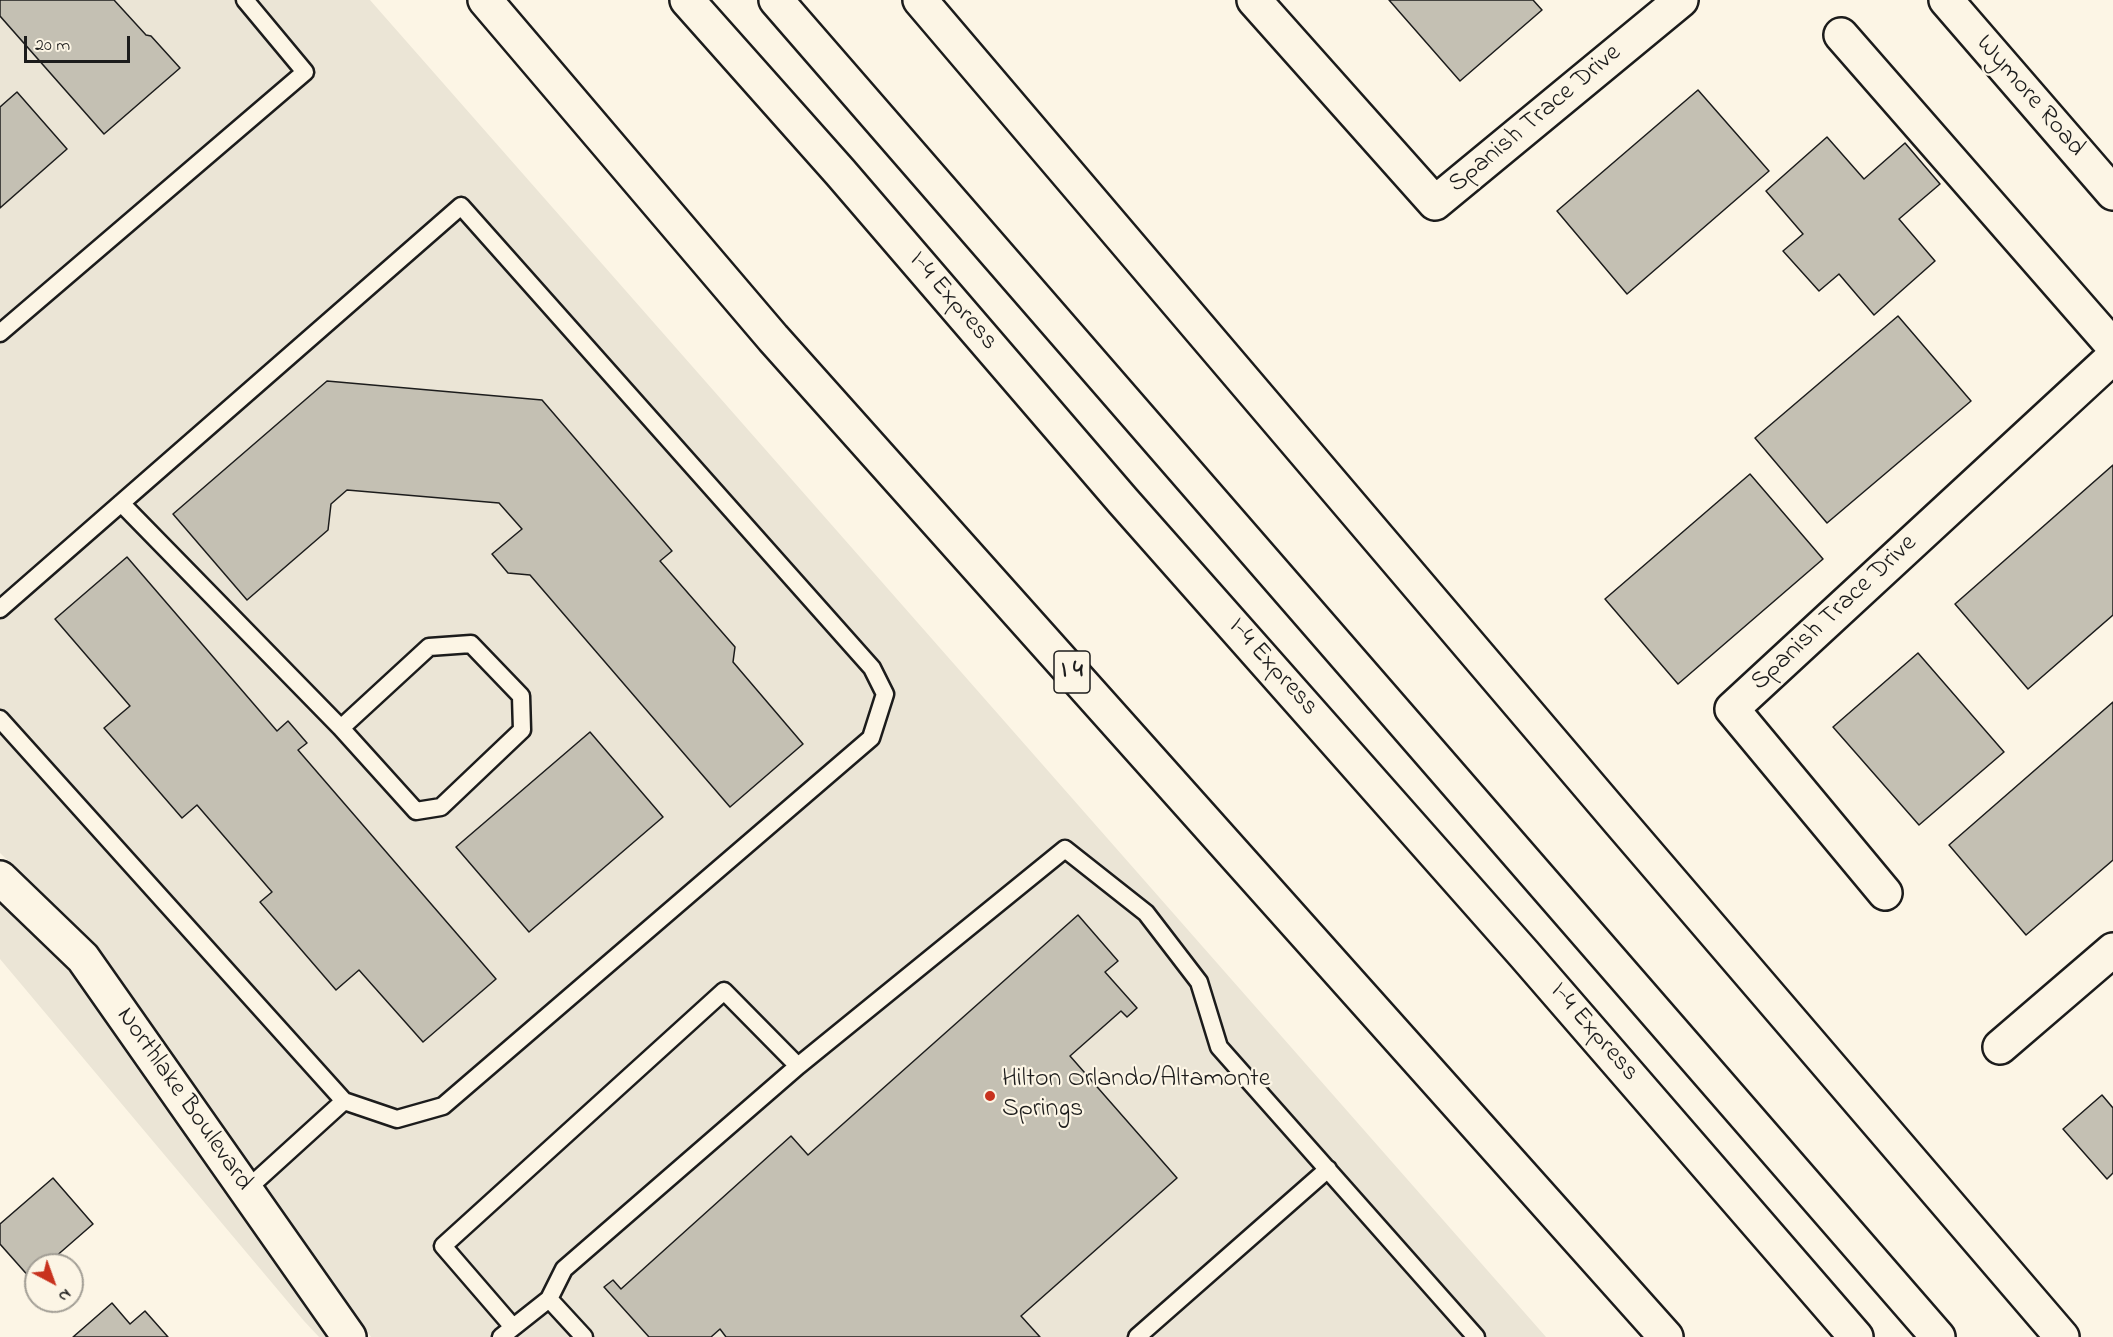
<!DOCTYPE html>
<html>
<head>
<meta charset="utf-8">
<style>
	body { margin:0 }
	#map { position:relative; width:2113px; height:1337px; overflow:hidden; background:#fcf5e5; font-family:"Indie Flower",sans-serif }
	canvas { display:block }
	.north { position:absolute; left:24px; top:1253px; width:60px; height:60px; box-sizing:border-box; background:#fcf5e5; border:2px solid #a29e95; border-radius:50%; rotate:139deg; font-size:16px; font-weight:700; line-height:24px; text-align:center; color:#1c1c1c }
	.north::after { content:''; display:block; margin:auto; width:21px; height:27px; background:#c8321e; clip-path:polygon(50% 0,100% 100%,50% 72%,0 100%) }
	.scale { position:absolute; left:24px; top:36px; width:106px; height:27px; box-sizing:border-box; border:3px solid #1c1c1c; border-top:0; padding-left:8px; font-size:18px; line-height:21px; white-space:nowrap; color:#1c1c1c; -webkit-text-stroke:4px #fcf5e5; paint-order:stroke }
</style>
</head>
<body>
<div id="map">
<canvas width="2113" height="1337"></canvas>
<div class="north">N</div>
<div class="scale">20 m</div>
</div>
<script>
const c = document.querySelector('canvas').getContext('2d');
c.lineJoin = 'round';
function paint(path, color) { c.fillStyle = color; c.fill(path, 'evenodd'); }
function stroke(path, color, width, dash) { c.strokeStyle = color; c.lineWidth = width; c.lineCap = dash ? 'butt' : 'round'; c.setLineDash(dash || []); c.stroke(path); }
function drawText(font, color, halo, rows, align = 'center') {
  c.font = font + ' "Indie Flower",sans-serif'; c.lineWidth = 4.5; c.setLineDash([]); c.textBaseline = 'middle'; c.strokeStyle = halo; c.fillStyle = color; for (const [text, x, y, turn = 0] of rows) {
    c.save(); c.translate(x, y); c.rotate((+turn || 0) * Math.PI / 180); c.textAlign = isNaN(turn) ? turn : align; if (halo) c.strokeText(text, 0, 0); c.fillText(text, 0, 0); c.restore();
  }
}
paint(new Path2D(`
	M0,0H370L1546,1337H371L96,945L0,853Z
	M0,903L70,970L327,1337H319L304,1321L0,959Z`), '#ebe5d6');
const building = new Path2D(`
	M0,0H114L146,35L151,36L180,68L104,134L0,16Z
	M1389,0H1533L1542,10L1460,81Z
	M1698,90L1769,171L1627,294L1557,211Z
	M17,92L67,149L0,208V107Z
	M1827,137L1864,179L1905,143L1940,184L1899,219L1935,261L1874,315L1839,274L1819,291L1783,251L1803,234L1766,191Z
	M1898,316L1971,401L1827,523L1755,438Z
	M327,381L542,400L672,551L660,561L735,647L733,662L803,744L730,807L530,575L508,573L492,554L522,529L499,503L347,490L331,504L328,530L247,600L173,514Z
	M2113,465V615L2028,689L1955,604Z
	M1750,474L1823,559L1678,684L1605,599Z
	M127,557L277,731L288,721L307,743L298,750L496,979L423,1042L359,970L336,990L260,902L272,892L197,805L182,818L104,728L130,706L55,619Z
	M1918,653L2004,752L1919,825L1833,727Z
	M2113,702V860L2026,935L1949,845Z
	M590,732L663,817L529,932L456,847Z
	M1078,915L1118,961L1105,972L1137,1008L1127,1017L1121,1011L1070,1056L1177,1178L1021,1316L1040,1337H726L720,1329L711,1337H649L604,1287L613,1280L621,1289L791,1136L808,1155Z
	M2102,1095L2113,1108V1173L2107,1179L2063,1129Z
	M53,1178L93,1224L46,1265H36V1274L31,1279L0,1244V1224Z
	M112,1303L130,1324L145,1311L168,1337H73Z`);
paint(building, '#c4c0b3');
stroke(building, '#1c1c1c', 1.5);
const service = new Path2D(`
	M0,333L305,72L245,0
	M121,503L341,728L429,647L471,644L521,696L522,730L441,807L416,811L341,728
	M0,609L461,206L872,668L885,694L871,738L443,1106L397,1119L344,1101L246,1190
	M0,719L344,1101
	M549,1299L564,1269L798,1066
	M513,1327L443,1246L724,991L798,1066L1065,849L1146,913L1199,982L1219,1047L1476,1337
	M501,1337L549,1299L584,1337
	M1137,1337L1328,1169`);
const minor = new Path2D(`
	M1254,0L1435,203L1681,0
	M1841,35L2113,346
	M0,878L83,958L349,1337
	M1885,893L1732,709L2113,357
	M2000,1047L2113,950`);
const secondary = new Path2D(`
	M1946,0L2113,193`);
const motorway = new Path2D(`
	M485,0L773,338L1666,1337
	M687,0L840,172L1123,501L1524,954L1856,1337
	M776,0L1938,1337
	M920,0L1620,822L2062,1337`);
stroke(service, '#1c1c1c', 21);
stroke(minor, '#1c1c1c', 38);
stroke(secondary, '#1c1c1c', 38);
stroke(motorway, '#1c1c1c', 38);
stroke(service, '#fcf5e5', 16);
stroke(minor, '#fcf5e5', 33);
stroke(secondary, '#fcf5e5', 33);
stroke(motorway, '#fcf5e5', 33);
for (const [x, y, r, color] of [
	[990,1096,6,"#c8321e"]
]) { const dot = new Path2D(); dot.arc(x, y, r, 0, 2 * Math.PI); c.fillStyle = color; c.fill(dot); stroke(dot, '#fcf5e5', 2); }
for (const [x, y, w] of [
	[1072,672,36]
]) { const box = new Path2D(); box.roundRect(x - w / 2, y - 21, w, 42, 4.5); c.fillStyle = '#fcf5e5'; c.fill(box); stroke(box, '#1c1c1c', 1.5); }
drawText('bold 24px', '#1c1c1c', null, [
	["I 4",1072,672]
]);
drawText('26px', '#1c1c1c', '#fcf5e5', [
	["Wymore Road",2029,97,49],
	["Spanish Trace Drive",1536,120,-40],
	["I-4 Express",952,302,49],
	["Spanish Trace Drive",1835,614,-43],
	["I-4 Express",1272,668,48],
	["I-4 Express",1593,1033,49],
	["Northlake Boulevard",183,1100,55]
]);
drawText('26px', '#1c1c1c', '#fcf5e5', [
	["Hilton Orlando/Altamonte",1002,1081],
	["Springs",1002,1111]
], 'left');
</script>
</body>
</html>
